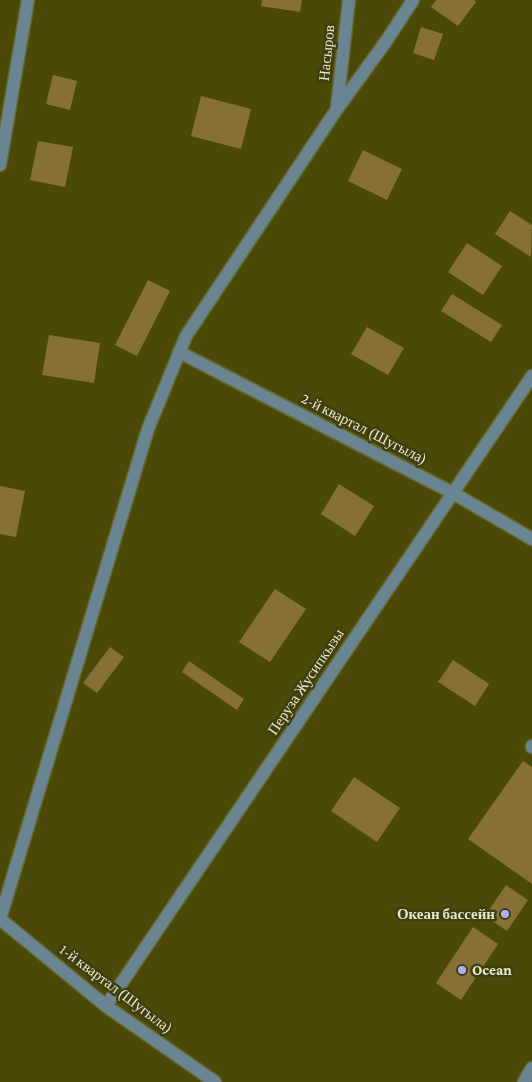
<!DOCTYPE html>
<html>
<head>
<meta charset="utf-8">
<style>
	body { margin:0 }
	canvas { display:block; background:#4b4907 }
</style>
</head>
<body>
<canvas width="532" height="1082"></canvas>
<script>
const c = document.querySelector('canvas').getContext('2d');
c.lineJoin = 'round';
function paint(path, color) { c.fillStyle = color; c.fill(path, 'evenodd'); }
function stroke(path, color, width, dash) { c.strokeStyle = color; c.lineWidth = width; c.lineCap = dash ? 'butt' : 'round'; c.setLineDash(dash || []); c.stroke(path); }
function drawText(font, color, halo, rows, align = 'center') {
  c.font = font + ' "Crimson Pro",serif'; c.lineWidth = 5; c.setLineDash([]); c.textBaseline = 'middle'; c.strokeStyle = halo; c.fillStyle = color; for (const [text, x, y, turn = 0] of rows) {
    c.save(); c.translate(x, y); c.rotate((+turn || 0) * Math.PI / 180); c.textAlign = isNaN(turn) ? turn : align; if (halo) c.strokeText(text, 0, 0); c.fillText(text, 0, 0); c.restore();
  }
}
paint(new Path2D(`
	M262,0H302L300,12L261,6Z
	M436,0H474L476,2L458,26L431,7Z
	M421,27L443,34L434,60L413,53Z
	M53,75L77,81L70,110L46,104Z
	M201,96L251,109L241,149L191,136Z
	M38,141L73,147L65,187L30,180Z
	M363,150L402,169L387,200L348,181Z
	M510,211L532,225L531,257L495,234Z
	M467,243L502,266L483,295L448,272Z
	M148,280L170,291L137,356L115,345Z
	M452,294L502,325L491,342L441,311Z
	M367,327L404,348L388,375L351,354Z
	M49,335L100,343L94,383L42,375Z
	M339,484L374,506L355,536L321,514Z
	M0,486L25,491L16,537L0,534Z
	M275,589L306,609L270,662L239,642Z
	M110,647L124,657L97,693L83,683Z
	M453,660L489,684L475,706L438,682Z
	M189,661L244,699L237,710L182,672Z
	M523,761L532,767V884L468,839Z
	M354,777L400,808L377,842L331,811Z
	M506,885L528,900L507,931L485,916Z
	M473,927L498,944L461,1000L436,983Z`), '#877037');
const minor = new Path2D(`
	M337,107L349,0
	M0,165L28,0
	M179,352L453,493L532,539
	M532,746V747
	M0,919L148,429L186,336L337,109L387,40L413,0
	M0,919L106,1006L215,1082
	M106,1006L532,376
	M524,1082L532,1068`);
stroke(minor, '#67652a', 15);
stroke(minor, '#698591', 12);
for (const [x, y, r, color] of [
	[505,914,5,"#b3adf9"],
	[462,970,5,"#b3adf9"]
]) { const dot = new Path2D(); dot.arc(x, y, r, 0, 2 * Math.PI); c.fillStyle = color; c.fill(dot); stroke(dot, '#3f3e10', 2); }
drawText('15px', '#e6e7c8', '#3f3e10', [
	["Насыров",327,53,-84],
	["2-й квартал (Шугыла)",364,429,27],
	["Перуза Жусипкызы",306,682,-56],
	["1-й квартал (Шугыла)",116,989,37]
]);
drawText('bold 15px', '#e6e7c8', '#3f3e10', [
	["Океан бассейн",495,914],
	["Ocean",472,970,"left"]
], 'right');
</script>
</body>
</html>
